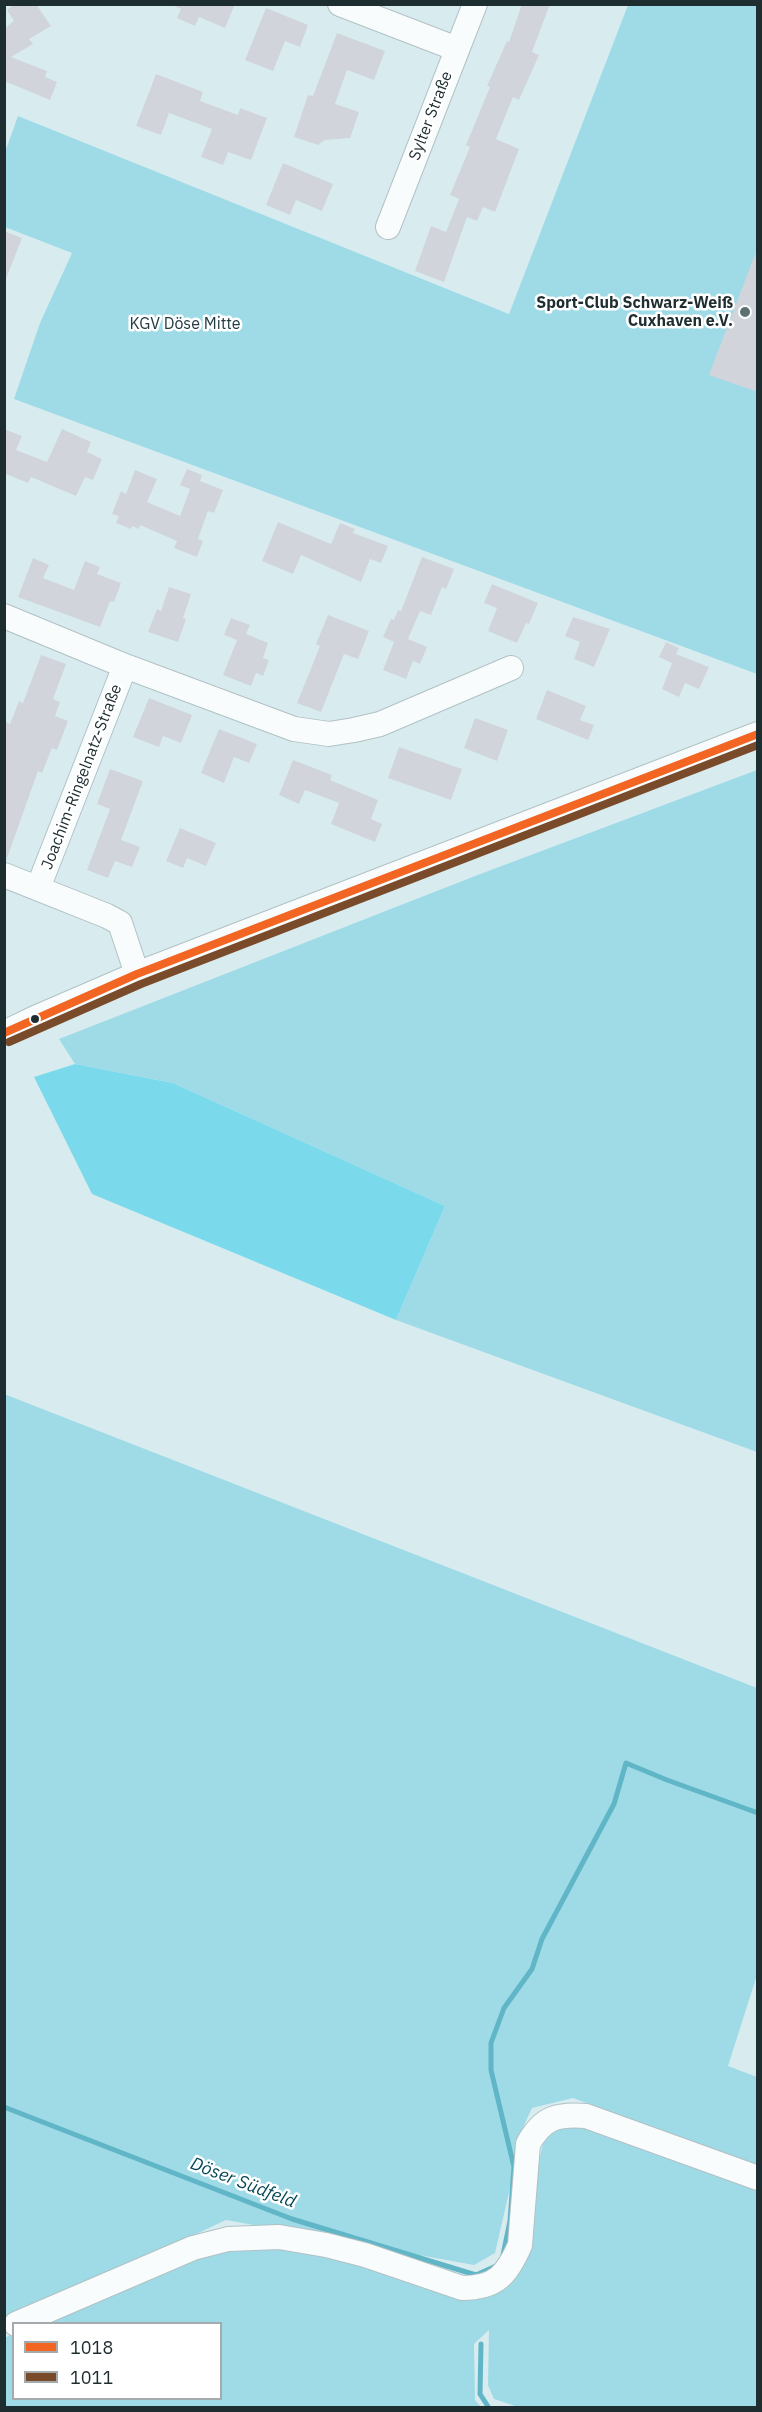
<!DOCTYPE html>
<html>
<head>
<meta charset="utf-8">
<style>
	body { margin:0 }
	#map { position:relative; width:762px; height:2412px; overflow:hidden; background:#d8ecf0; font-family:"IBM Plex Sans",sans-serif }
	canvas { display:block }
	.frame { position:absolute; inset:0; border:6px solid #1e2d30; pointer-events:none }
	.legend { position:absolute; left:12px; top:2322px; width:210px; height:78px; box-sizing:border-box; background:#fff; border:2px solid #a5abac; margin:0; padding:8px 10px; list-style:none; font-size:18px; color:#1e2d30 }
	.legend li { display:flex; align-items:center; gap:12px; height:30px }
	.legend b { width:30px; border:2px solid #a5abac }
</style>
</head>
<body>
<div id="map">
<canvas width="762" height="2412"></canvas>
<div class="frame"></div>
<ul class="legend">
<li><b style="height:8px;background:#f26522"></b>1018</li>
<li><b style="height:8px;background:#7a4b2a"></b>1011</li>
</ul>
</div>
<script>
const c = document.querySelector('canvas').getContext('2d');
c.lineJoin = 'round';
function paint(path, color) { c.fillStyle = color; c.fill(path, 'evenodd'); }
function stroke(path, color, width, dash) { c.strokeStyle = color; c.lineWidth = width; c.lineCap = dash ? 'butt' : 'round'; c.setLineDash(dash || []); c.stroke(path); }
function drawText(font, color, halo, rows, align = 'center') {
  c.font = font + ' "IBM Plex Sans",sans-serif'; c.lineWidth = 5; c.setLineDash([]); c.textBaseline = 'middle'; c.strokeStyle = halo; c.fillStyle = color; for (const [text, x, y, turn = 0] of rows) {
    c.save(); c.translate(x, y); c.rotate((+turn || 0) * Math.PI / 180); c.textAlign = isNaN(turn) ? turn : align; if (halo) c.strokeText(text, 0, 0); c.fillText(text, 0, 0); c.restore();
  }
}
paint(new Path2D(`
	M628,5H757V674L14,399L40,323L72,253L5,227L4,155L18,116L509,314Z
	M757,770V1452L396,1320L445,1206L173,1083L75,1064L59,1039L475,876Z
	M4,1394L757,1688V1975L728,2066L757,2077V2167L573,2098L532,2108L525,2123L495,2253L474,2265L226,2220L5,2324Z
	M570,2121L757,2184V2407H518L494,2399L488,2385L489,2330L474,2344L475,2400L481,2407L5,2408V2338L13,2333L14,2398H220V2324L35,2323L203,2253L294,2246L462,2297H486L514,2277L545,2134Z`), '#9fdbe7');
paint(new Path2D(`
	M75,1064L173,1083L445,1206L396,1320L92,1194L34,1077Z`), '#7adaeb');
stroke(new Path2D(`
	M4,2107L292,2219L476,2275L496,2266
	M503,2255L510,2221L514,2167L491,2070V2043L504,2008L532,1969L542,1939L614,1804L626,1763L667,1780L758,1813
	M481,2344L480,2394L489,2408`), '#60b5c6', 5);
paint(new Path2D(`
	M14,4H36L51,26L29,39L33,44L11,57L47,71L45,77L57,82L50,100L4,81V29L14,21L7,10Z
	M170,4H235L225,28L199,17L195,26L177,18L181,9Z
	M522,4H550L532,52L539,55L519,100L513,97L496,139L519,149L495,212L483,207L477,221L467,217L444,282L415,271L431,226L446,232L459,199L450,195L470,147L466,145L490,87L487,86L507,41L509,42Z
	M266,8L308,25L300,47L285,41L273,71L245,60Z
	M337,33L385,51L374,80L347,70L335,104L359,112L350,138L325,140L318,145L294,137L308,95L313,96Z
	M156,74L203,92L200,101L238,115L240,108L267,118L251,160L228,152L223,165L201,157L212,129L169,113L161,135L136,126Z
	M283,163L333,184L322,211L296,200L290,215L266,205Z
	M4,231L22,238L6,279H4Z
	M756,252H758V392L709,375Z
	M4,429L22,436L16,450L47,462L62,429L91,442L87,452L102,459L93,480L85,477L76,496L31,477L28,483L6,474L4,477Z
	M187,469L202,475L200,481L223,490L214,513L208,511L198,539L203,541L197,557L174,548L177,541L140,525L139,529L132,526L131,529L116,523L119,516L112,514L121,491L126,494L135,470L157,479L147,502L180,516L190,489L180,485Z
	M278,522L331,544L340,523L355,529L353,533L388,546L381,563L370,559L361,582L301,555L293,574L262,561Z
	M422,557L454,569L446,589L442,587L431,615L420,611L408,639L427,647L420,664L413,661L406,679L383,670L394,642L383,637L391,619L394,620L398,610L401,611Z
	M33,558L49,565L43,578L74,590L85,561L100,567L97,574L121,583L114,602L110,601L100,627L18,597Z
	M492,584L538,603L529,624L526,623L517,643L488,631L497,608L484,603Z
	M169,587L191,594L183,618L186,619L178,642L148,632L157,609L161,611Z
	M328,615L369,631L358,659L344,654L321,712L297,703L320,646L316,644Z
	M573,617L610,629L594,667L574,659L580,642L565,636Z
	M231,618L250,625L246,634L268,643L263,658L269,660L263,676L256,673L251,686L223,675L237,640L224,635Z
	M666,642L679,648L676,654L709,667L699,689L685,683L679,697L662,689L672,663L659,657Z
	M41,655L66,664L53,699L60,702L55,716L68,721L57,750L52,748L42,773L38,771L6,861L4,721L10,724L19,701L23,703Z
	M547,690L586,706L580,720L594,725L588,740L536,719Z
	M149,698L192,715L181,743L163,736L159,747L133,737Z
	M475,718L508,730L497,761L464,748Z
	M219,729L257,744L249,763L234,757L224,783L201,773Z
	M399,747L462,769L451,800L388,778Z
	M293,760L332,775L330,780L378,800L371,819L382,824L375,842L331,824L339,803L305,790L299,804L279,795Z
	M110,769L143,781L121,840L140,847L132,867L115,861L108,878L87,870L110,809L97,804Z
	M180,828L216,843L206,866L187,858L183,868L166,861Z`), '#d1d5db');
const minor = new Path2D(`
	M340,4L457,49
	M388,227L475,4
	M4,616L125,666L294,729L329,734L354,730L380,724L511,668
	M4,875L107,916L120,923L137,974
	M38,888L125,666
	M4,1033L35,1018L137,974L758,734
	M16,2324L193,2248L228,2239L279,2237L326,2245L365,2255L462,2288C496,2288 507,2275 520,2245L528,2144C543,2117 557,2114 586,2116L758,2178`);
stroke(minor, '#b1c1c4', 26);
stroke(minor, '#f9fcfd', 24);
stroke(new Path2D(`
	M4,1033L137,974L758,734`), '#f26522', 8);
stroke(new Path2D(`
	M9,1042L141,984L758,745`), '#7a4b2a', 8);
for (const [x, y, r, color] of [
	[745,312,6,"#5f7073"],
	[35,1019,5,"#1e2d30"]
]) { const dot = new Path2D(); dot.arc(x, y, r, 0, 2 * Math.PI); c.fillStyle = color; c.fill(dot); stroke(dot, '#fff', 2); }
drawText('16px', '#1e2d30', '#fff', [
	["Sylter Straße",431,116,-69],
	["Joachim-Ringelnatz-Straße",82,777,-69]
]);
drawText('bold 16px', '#1e2d30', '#fff', [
	["Sport-Club Schwarz-Weiß",733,303],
	["Cuxhaven e.V.",733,321]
], 'right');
drawText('16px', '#243c42', '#fff', [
	["KGV Döse Mitte",185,324]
]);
drawText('italic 18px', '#064955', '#fff', [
	["Döser Südfeld",243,2183,21]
]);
</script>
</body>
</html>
